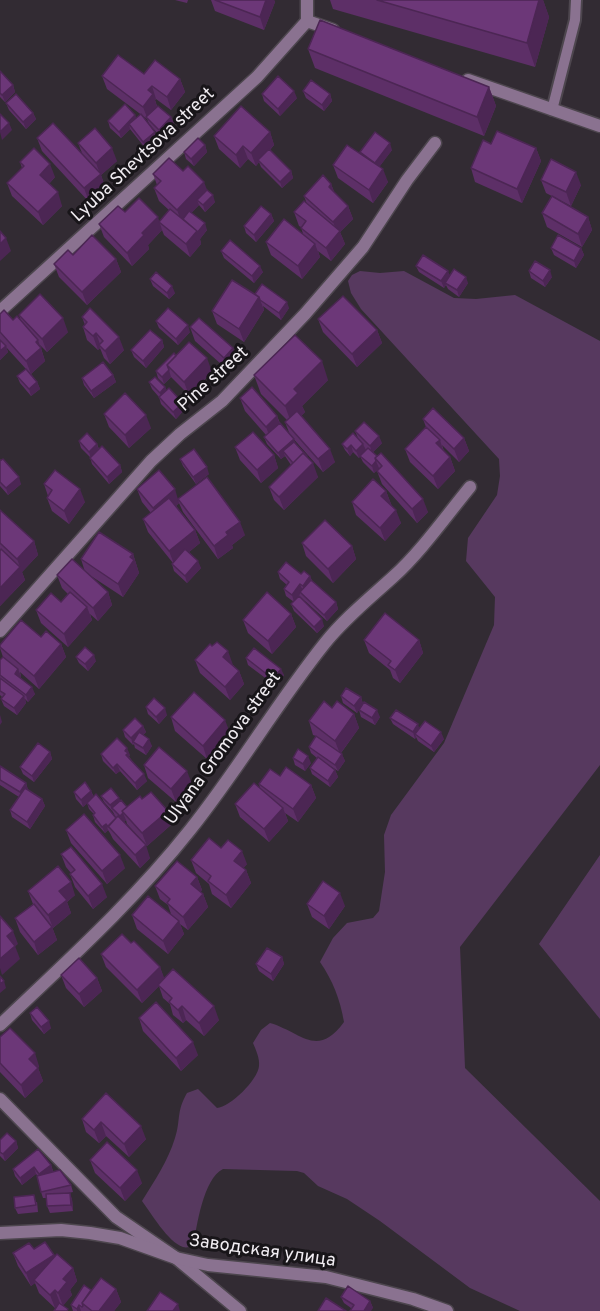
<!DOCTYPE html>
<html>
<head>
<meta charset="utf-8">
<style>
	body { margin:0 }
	canvas { display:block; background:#322b33 }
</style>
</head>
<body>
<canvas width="600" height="1311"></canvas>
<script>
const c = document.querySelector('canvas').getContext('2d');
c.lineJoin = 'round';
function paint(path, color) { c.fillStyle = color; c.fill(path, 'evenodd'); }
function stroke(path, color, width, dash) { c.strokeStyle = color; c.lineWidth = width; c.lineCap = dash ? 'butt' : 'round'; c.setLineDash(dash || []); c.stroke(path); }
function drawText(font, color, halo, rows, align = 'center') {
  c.font = font + ' Overpass,sans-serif'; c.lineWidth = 6; c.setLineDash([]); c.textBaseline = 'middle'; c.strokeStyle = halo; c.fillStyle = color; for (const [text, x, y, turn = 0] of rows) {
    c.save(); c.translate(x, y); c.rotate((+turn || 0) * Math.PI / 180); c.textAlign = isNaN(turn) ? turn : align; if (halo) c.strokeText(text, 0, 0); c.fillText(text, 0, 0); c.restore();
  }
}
paint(new Path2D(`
	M360,271L380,273L404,271L454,298L476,299L515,295L600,341V765L460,947L465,1068L600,1201V1311H520L470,1288L380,1221L347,1199L318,1186L304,1173L297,1171L223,1169C203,1179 197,1226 193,1246C190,1247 186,1248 183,1247C168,1242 151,1213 142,1201C155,1180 168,1161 175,1138C181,1120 176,1112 187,1093L198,1089L217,1108C230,1107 258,1080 259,1066C260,1059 256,1050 253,1043L261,1030L270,1023C301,1032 317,1059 344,1022C340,999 333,981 320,962L333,938L347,923L373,918L379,911L385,872L384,835L391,815L444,743L494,625L495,597L466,561L468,538L497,495L500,476L499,459L361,309L351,293L348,281L352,275Z
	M600,855V1019L539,944Z`), '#57395f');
const service = new Path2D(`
	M552,110L575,20L576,0`);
const minor = new Path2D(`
	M307,0V21L333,30
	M468,80L600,126
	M0,311L257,77L307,21
	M0,631L151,461L180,434L222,401L305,314L363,247L407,180L435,143
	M0,1025C66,962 133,902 190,830C238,770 277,703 325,643C345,618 370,598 393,577C420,553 447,515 470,487
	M0,1099L116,1217L176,1258L240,1311`);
const tertiary = new Path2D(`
	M0,1233L61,1230L90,1233L120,1238L176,1258L208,1265L326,1277L413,1299L447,1311`);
stroke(service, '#4d464e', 14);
stroke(minor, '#4d464e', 15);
stroke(tertiary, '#4d464e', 15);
stroke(service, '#8a7290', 10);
stroke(minor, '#8a7290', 12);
stroke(tertiary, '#8a7290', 12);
paint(new Path2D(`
	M175,0H188L187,3Z
	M211,0H274L275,2L264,30L215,11Z
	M330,0H543L549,17L535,67L333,9Z
	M308,49L489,87L496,106L484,136L315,68Z
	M0,71L13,85L15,92L5,102L0,97Z
	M144,74L180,79L185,92L171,110L156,99L155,100L157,106L171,117L174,124L161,137L149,124L147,119L107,89L102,76Z
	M303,91L330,94L332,101L324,111L306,98Z
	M262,94L297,98L280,116L264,101Z
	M6,103L33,113L36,119L26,129L9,110Z
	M137,118L157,139L146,149L130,129L121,138L110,128L108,121Z
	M270,132L274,145L270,150L291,171L293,178L282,188L261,167L259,162L256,166L248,159L240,168L219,149L214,136Z
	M37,138L82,153L78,143L117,161L101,175L105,187L89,202L42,151Z
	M491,144L536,148L541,161L522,203L475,182L471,168Z
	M205,145L207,152L194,166L186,159L184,152Z
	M392,150L379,167L388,182L373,203L338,178L333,165L360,154V152Z
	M20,162L55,177L49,184L62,206L43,225L12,196L7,183L22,168Z
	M183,171L207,191L215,202L205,212L199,205L191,213L207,230L200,239L201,244L190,257L164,235L162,230L148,245L149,249L132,266L104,237L99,224L125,212L160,222L169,210L159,201L154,188L157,185L153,174Z
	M541,180L581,185L571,206L546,193Z
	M331,184L335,194L348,206L353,219L340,232L345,244L331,261L318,251L320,257L302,279L271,255L266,242L303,234L301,227L299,226L294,212L307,204L304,196Z
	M542,213L588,217L592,230L582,247L547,227Z
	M271,214L274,221L256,242L246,233L244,226Z
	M551,248H581L584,255L576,268L554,255Z
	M221,251L263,272L254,283L224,258Z
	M73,255L116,259L121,272L87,305L59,277L54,264Z
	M416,266L450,275L468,283L459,297L448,289L446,285L444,288L419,272Z
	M529,271L552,277L545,287L531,278Z
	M150,279L175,293L169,299L153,286Z
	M255,294L289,308L281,320L263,306L264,310L244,342L217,324L212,311Z
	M0,314L13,320L21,321L19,315L68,332L47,352L40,345L45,361L31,374L37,382L40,389L31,396L20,383L17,376L26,369L6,347L8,352L0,360Z
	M82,317L124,350L110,364L104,358L100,348L98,350L87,340L83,327L85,325Z
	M318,319L377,330L382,343L357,367L323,332Z
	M156,321L190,332L178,345L159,328Z
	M190,327L233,348L237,361L229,371L195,341Z
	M162,340L164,347L146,368L134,357L131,350Z
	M176,356L212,372L189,395L171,377L164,384L158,378L156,371Z
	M113,375L116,382L94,398L84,385L82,378Z
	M254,375L328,380L302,406L305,412L301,416L335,462L323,472L290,435L285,422L287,420L261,394Z
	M149,382L165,387L166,390L183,403L185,409L176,419L161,404L159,397L152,389Z
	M240,398L277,416L280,423L295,442L318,477L284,510L274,500L269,487L291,465L285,456L281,459L267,444L264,437L266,435L245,411Z
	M104,414L151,428L129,448L109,427Z
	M423,419L464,438L469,451L459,462L442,445L444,451L450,457L455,471L438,489L410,462L405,449L426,427Z
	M355,431L382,443L373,452L428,512L417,523L382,484L377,471L379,469V468L374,473L363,462L360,456L359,458L353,452L350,456L345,450L342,444L358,438Z
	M79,441L97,444L99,449L120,465L122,472L109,484L92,464L90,457L81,448Z
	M235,447L274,455L278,468L261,483L240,460Z
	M0,459L21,484L8,495L0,486Z
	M180,459L209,474L196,484L183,466Z
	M44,484L85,502L69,524L52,511L47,498L48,496Z
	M137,489L178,499L245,535L232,545L233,548L218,559L183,512L179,503L176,506L195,530L200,543L189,552L201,568L187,583L174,571L172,564L173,563L148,532L143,519L151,513L142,502Z
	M386,491L391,504L401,523L385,541L356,515L352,502Z
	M0,510L34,541L38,555L22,572L25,580L0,606Z
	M302,543L352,546L356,559L333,583L306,556Z
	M133,554L139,573L123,597L88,574L108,592L112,605L98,621L90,614L92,620L68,647L41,623L36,610L61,602L68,594L62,588L57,575L85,572L81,559Z
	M278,572L301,574L310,576L312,581L336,602L338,609L327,621L304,600L324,626L317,633L294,611L291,604L294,602L286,596L284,589L287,585L280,579Z
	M291,614L296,627L272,654L248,633L243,620Z
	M41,637L61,644L66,657L39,689L20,672L21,676L20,677L35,694L28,702L25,699L26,703L17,715L4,706L1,699L2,697L0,695V660L3,657L0,648V645Z
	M364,640H419L423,653L400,683L393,678L390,670L369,653Z
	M76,657L96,661L88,671L79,663Z
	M246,658L284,675L276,686L248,665Z
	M195,660L233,665L239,671L244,684L230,700L200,673Z
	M341,696L361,697L363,704L380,717L375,725L361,717L359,710L357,713L343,703Z
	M146,707L167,715L159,724L148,714Z
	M332,708L354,714L359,728L341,753L345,761L338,771L324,762L335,770L338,777L330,787L312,774L310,768L317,758L311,753L309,747L316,736L313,735L309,721Z
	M171,717L230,733L207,759L175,731Z
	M390,718L419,729L444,739L434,752L418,741L416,737L415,739L393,724Z
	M143,726L146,732L143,735L152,746L146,755L135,748L134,744L133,745L125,737L123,730Z
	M50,752L52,759L34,782L23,774L20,767Z
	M101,754L130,755L129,756L130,758L147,781L137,790L120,771L116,774L103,761Z
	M293,758L311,763L305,771L295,765Z
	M144,765L192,784L176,802L148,778Z
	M0,766L26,783L28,790L42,799L45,806L30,829L12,817L10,810L19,797L0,785Z
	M280,776L311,785L316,798L298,822L285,813L288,821L269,842L240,817L235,804L260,788L259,784Z
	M91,791L94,797L116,818L113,812L104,802L101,796L120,801L127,807L142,799L172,824L147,846L127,824L126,820L124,822L150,858L140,868L113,839L110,833L108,830L105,833L95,822L93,815L94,814L89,809L87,803L83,807L76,799L74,792Z
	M66,830L125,868L107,884L71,843Z
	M61,854L107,897L93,909L75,887L70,874L71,873L66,867Z
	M191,860L247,864L243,868L246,870L251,883L231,908L212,894L209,884L196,873Z
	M197,877L202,890L200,892L203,894L208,907L188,930L180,924L184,934L168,954L137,929L132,915L171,914L168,905L160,899L155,886Z
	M28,891L75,895L67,902L71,913L53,928L45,918L52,927L57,940L38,955L20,932L15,918L33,904Z
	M307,904L345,906L329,929L312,917Z
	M131,943L160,967L164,979L219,1020L204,1036L186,1020L183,1023L173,1015L170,1004L163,998L159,986L142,1003L106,967L101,954Z
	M282,957L284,964L273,981L259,971L256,964Z
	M61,975L97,978L102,991L84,1007L66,988Z
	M30,1013L51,1028L44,1034L32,1020Z
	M139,1018L198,1055L181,1071L143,1031Z
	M0,1037L39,1066L38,1068L43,1081L25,1098L0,1072Z
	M106,1093L146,1139L129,1157L106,1136L99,1143L86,1132L82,1119Z
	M0,1140L16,1141L18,1148L5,1161L0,1156Z
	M90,1160L142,1183L125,1201L95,1173Z
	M51,1165L53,1171L71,1185L73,1192L68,1193L72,1199L73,1211L50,1213L47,1206V1198H43L41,1192L38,1176L36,1174L22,1185L15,1176L13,1169Z
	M37,1202L38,1212L18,1214L15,1208Z
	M34,1249L54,1255L55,1257L73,1268L77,1281L70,1290L72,1295L63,1305H57L55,1308L39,1293L35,1283L31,1286L18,1266L13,1253Z
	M116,1289L121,1302L114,1311H73L71,1305L91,1290Z
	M341,1297L370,1301L373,1308H351L344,1303Z`), '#5d2f67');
paint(new Path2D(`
	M266,0H274L275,2L264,30L260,17Z
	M539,0H543L549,17L535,67L527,43Z
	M180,79L185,92L171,110L167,97Z
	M13,85L15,92L5,102L2,95Z
	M152,86L156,99L155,100L157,107L148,120L143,107L148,90Z
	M489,87L496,106L484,136L477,117Z
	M294,91L297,98L280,116L278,109Z
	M330,94L332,101L324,111L322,105Z
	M33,113L36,119L26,129L23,122Z
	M135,115L138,121L129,124L130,129L121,138L119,132Z
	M171,117L174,124L161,137L159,130Z
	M9,123L12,130L2,140L0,132Z
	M155,132L157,139L146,149L143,142Z
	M270,132L274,145L260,161L258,160L259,162L256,166L251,153Z
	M390,143L392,150L377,170L375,163Z
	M205,145L207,152L194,166L191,159Z
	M243,146L248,159L240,168L236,155Z
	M112,148L117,161L101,175L105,187L89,202L84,188L100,174L96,163Z
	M536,148L541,161L522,203L517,189Z
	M50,164L55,177L45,188L40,175Z
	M383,169L388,182L373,203L369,190Z
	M291,171L293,178L282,188L280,182Z
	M576,172L581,185L571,206L566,192Z
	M204,182L209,195L197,200L199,205L182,223L177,210Z
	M331,184L336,197L329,187Z
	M58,192L62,206L43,225L38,212Z
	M213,195L215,202L205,212L203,205Z
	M348,206L353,219L340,232L345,244L331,261L326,248L338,234L333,222Z
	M271,214L274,221L256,242L254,235Z
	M158,217L162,230L148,245L149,249L132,266L127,253L142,233Z
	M588,217L592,230L582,247L578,234Z
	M205,223L207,230L200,239L201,244L190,257L186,244L197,231Z
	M6,238L11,251L0,261V244Z
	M315,244L320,257L302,279L298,266Z
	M581,248L584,255L576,268L574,261Z
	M116,259L121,272L87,305L82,292Z
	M260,266L263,272L254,283L252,276Z
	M550,270L552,277L545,287L543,281Z
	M448,271L451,278L445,283L446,285L444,288L441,281Z
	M466,277L468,283L459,297L457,290Z
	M172,286L175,293L169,299L167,293Z
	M259,297L264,310L244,342L239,329Z
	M287,302L289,308L281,320L279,313Z
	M63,318L68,332L47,352L42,339Z
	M188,325L190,332L178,345L176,339Z
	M377,330L382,343L357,367L352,354Z
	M96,333L101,347L99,345L100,348L98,350L93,336Z
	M119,337L124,350L110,364L105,351Z
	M38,340L45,361L31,374L26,361L36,342Z
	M162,340L164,347L146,368L143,361Z
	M6,346L8,352L0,360V351Z
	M233,348L237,361L229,371L224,358Z
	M207,358L212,372L189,395L184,382Z
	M322,361L328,380L302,406L305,412L292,425L285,406L294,389Z
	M169,370L171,377L164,384L162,377Z
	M113,375L116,382L94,398L91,391Z
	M37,382L40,389L31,396L29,389Z
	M165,387L168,394L162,400L160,393Z
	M183,403L185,409L176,419L173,412Z
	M146,415L151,428L129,448L125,435Z
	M277,416L282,430L271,440L266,427Z
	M379,436L382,443L372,453L370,446Z
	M464,438L469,451L459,462L454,449Z
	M294,439L296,446L283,451L285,456L281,459L278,453Z
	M440,440L444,453L436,443Z
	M97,444L99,451L91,459L89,452Z
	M363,444L366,450L359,458L356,451Z
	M351,445L353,452L350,456L347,449Z
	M330,449L335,462L323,472L318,459Z
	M274,455L278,468L261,483L257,470Z
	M450,457L455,471L438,489L433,476Z
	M376,461L379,468L374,473L372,466Z
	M313,463L318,477L284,510L279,497Z
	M120,465L122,472L109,484L107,477Z
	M207,467L209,474L196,484L193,477Z
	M19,477L21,484L8,495L6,488Z
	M80,489L85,502L69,524L64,511Z
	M175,489L179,503L158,521L153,508Z
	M386,491L391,504L386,509L381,496Z
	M423,499L428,512L417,523L412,509Z
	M396,510L401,523L385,541L380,528Z
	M240,522L245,535L232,545L233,548L218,559L214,546L226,532Z
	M195,530L200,543L174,564L169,551Z
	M34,541L38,555L22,572L25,580L0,606V588L20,567L17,559Z
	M352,546L356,559L333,583L328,569Z
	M133,554L139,573L123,597L118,584Z
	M198,561L201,568L187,583L185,576Z
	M310,576L313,583L305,593L303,586Z
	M300,584L303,591L300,592V594L294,602L292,595Z
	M108,592L112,605L98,621L93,608Z
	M336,602L338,609L327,621L324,615Z
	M87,607L92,620L68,647L64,634Z
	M291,614L296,627L272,654L268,641Z
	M322,619L324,626L317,633L314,627Z
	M419,640L423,653L400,683L395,670Z
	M61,644L66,657L39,689L34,676Z
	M228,651L233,665L228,670L223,657Z
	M94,655L96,661L88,671L85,664Z
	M18,669L21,676L18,680L15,674Z
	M281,669L284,675L276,686L273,679Z
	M239,671L244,684L230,700L225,687Z
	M32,687L35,694L28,702L26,695Z
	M24,696L26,703L17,715L14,708Z
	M361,697L363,704L357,713L354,706Z
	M165,708L167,715L159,724L156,717Z
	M377,710L380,717L375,725L372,718Z
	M354,714L359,728L340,754L335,741Z
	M0,715L2,722L0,725Z
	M225,720L230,733L207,759L203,746Z
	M418,724L420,731L415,734L416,737L415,739L413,732Z
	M143,726L146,732L135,743L133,742V745L131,738Z
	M441,732L444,739L434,752L431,746Z
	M149,739L152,746L146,755L143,748Z
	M127,748L130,755L129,756L130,760L129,762L125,751Z
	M50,752L52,759L34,782L32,776Z
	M342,754L345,761L338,771L335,765Z
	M308,756L311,763L305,771L303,764Z
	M117,764L120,771L116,774L113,768Z
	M335,770L338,777L330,787L328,781Z
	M187,771L192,784L176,802L171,789Z
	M144,774L147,781L137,790L135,783Z
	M26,783L28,790L22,799L20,792Z
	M311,785L316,798L298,822L293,809Z
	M91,791L94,798L83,807L81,800Z
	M119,798L122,804L112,808L113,812L110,805Z
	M42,799L45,806L30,829L27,822Z
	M283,808L288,821L269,842L264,829Z
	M168,811L172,824L147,846L142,833Z
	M123,813L126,820L122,823L120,816Z
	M106,824L108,830L105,833L102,827Z
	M146,845L150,858L140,868L135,855Z
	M242,851L247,864L239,874L234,861Z
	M120,855L125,868L107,884L102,871Z
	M246,870L251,883L231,908L226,895Z
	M197,877L202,890L196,897L191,884Z
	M71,882L75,895L67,902L71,913L53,928L48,915L59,891Z
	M102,884L107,897L93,909L88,896Z
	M340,893L345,906L329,929L324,916Z
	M203,894L208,907L188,930L183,917Z
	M179,921L184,934L168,954L163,941Z
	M52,927L57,940L38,955L34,942Z
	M13,931L18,944L12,949L7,936Z
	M15,946L20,959L2,975L0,968V959Z
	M282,957L284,964L273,981L271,974Z
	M160,967L165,980L142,1003L137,990Z
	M97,978L102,991L84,1007L79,994Z
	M4,981L6,988L0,993V984Z
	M182,1006L186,1020L183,1023L178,1010Z
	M214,1006L219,1020L204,1036L199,1023Z
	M49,1021L51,1028L44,1034L41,1027Z
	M193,1042L198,1055L181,1071L176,1058Z
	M35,1053L39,1066L34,1072L29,1059Z
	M38,1068L43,1081L25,1098L21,1085Z
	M101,1122L106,1136L99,1143L94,1130Z
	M141,1126L146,1139L129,1157L124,1144Z
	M16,1141L18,1148L5,1161L3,1154Z
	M51,1165L53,1171L42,1180L39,1174Z
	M34,1167L36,1174L22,1185L20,1178Z
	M137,1170L142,1183L125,1201L120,1188Z
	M70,1193L72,1199L73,1211L71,1205Z
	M54,1255L59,1268L34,1280L35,1283L31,1286L26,1273Z
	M73,1268L77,1281L70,1290L72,1295L63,1306L58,1293L63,1279Z
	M116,1289L121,1302L114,1311H99Z
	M55,1290L60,1303L55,1308L50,1295Z
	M370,1301L373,1308L371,1311H364Z
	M178,1304L180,1311H173Z
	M79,1305L81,1311H77V1309Z`), '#4c2654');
const building = new Path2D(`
	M215,0H266L260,17Z
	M377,0H539L527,43Z
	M320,20L489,87L477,117L308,49Z
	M118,55L144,74L155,60L180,79L167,97L152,86L148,90L153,94L143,107L102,76Z
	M0,71L13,85L2,95L0,93Z
	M278,76L294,91L278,109L262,94Z
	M311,80L330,94L322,105L303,91Z
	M16,94L33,113L23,122L6,103Z
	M125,104L135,115L119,132L108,121Z
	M158,106L171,117L159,130L146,117Z
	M241,106L270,132L251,153L243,146L236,155L214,136Z
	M0,114L9,123L0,132Z
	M141,114L155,132L143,142L129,124Z
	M53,123L101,174L84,188L37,138Z
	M95,128L112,148L96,163L78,143Z
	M497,131L536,148L517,189L471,168L483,140L491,144Z
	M375,132L390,143L375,163L360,152Z
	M198,138L205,145L191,159L184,152Z
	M347,145L383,169L369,190L333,165Z
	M34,148L50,164L40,175L58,192L38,212L7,183L24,166L20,162Z
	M269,149L291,171L280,182L258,160Z
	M169,158L183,171L188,166L204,182L177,210L154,188L161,181L153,174Z
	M551,159L576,172L566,192L541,180Z
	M323,175L331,184L329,187L348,206L333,222L304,196Z
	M207,190L213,195L203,205L197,200Z
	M552,196L588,217L578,234L542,213Z
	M139,198L158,217L142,233L144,235L127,253L99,224L118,206L125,212Z
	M304,201L340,231L326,248L301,228L306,221L294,212Z
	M261,206L271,214L254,235L244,226Z
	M170,209L197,231L186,244L159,222Z
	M189,211L205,223L197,233V231L183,219Z
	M284,219L315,244L298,266L266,242Z
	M0,231L6,238L0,244Z
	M92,235L116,259L82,292L54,264L68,250L73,255Z
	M558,235L581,248L574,261L551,248Z
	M230,240L260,266L252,276L221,251Z
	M423,255L448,271L441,281L416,266Z
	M535,261L550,270L543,281L529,271Z
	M454,269L466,277L457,290L445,283Z
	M156,272L172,286L167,293L150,279Z
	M232,280L259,297L239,329L212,311Z
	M262,284L287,302L279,313L260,300L259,297L255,294Z
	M40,294L63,318L42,339L19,315Z
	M343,296L377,330L352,354L318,319Z
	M90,308L119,337L105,351L99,345L103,341L96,333L93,336L83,327L87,322L82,317Z
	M168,308L188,325L176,339L156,321Z
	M4,310L13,320L17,316L38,340L36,342L41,348L26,361L0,332V314Z
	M199,318L233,348L224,358L190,327Z
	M150,330L162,340L143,361L131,350Z
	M295,335L322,361L294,389L298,393L285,406L254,375Z
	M0,340L6,346L0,351Z
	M189,342L207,358L184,382L167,365Z
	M174,353L176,356L167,365L169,370L162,377L156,371Z
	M103,362L113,375L91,391L82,378Z
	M26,369L37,382L29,389L17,376Z
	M155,377L165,387L160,393L149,382Z
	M252,387L277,416L266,427L240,398Z
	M169,388L183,403L173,412L159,397Z
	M125,393L146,415L125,435L104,414Z
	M433,408L464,438L454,449L423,419Z
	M297,411L330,449L318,459L285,422Z
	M364,422L379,436L370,446L355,431Z
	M280,423L294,439L278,453L264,437Z
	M426,427L440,440L436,443L450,457L433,476L405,449Z
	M253,432L274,455L257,470L235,447Z
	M87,433L97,444L89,452L79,441Z
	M353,433L363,444L356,451L351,445L347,449L342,444Z
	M294,442L307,456L303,453L293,463L283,451Z
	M102,446L120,465L107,477L90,458Z
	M368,448L377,456L375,458L376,461L372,466L360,456Z
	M194,449L207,467L193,477L180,459Z
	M303,453L313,463L279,497L269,487Z
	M381,453L423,499L412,509L377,471L382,466L375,458Z
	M3,459L19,477L6,488L0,482V461Z
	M55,470L80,489L64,511L47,498L52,490L44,484Z
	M159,470L175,489L153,508L137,489Z
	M207,477L240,522L226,532L228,535L214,546L178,499Z
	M373,479L386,491L381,496L396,510L380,528L352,502Z
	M169,498L195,530L169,551L143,519Z
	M0,510L34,541L17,559L0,543Z
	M325,520L352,546L328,569L302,543Z
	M99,532L133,554L130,557L134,560L118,584L81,559Z
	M1,549L20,567L0,588V551Z
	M185,549L198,561L185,576L172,564Z
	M72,559L108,592L93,608L57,575Z
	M286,562L301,574L304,571L310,576L303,586L300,584L292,595L284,589L289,582L278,572Z
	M311,580L336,602L324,615L300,592Z
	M70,592L87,607L64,634L36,610L51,593L61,602Z
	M267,592L291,614L268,641L243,620Z
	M299,596L322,619L314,627L291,604Z
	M385,613L419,640L395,670L388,665L391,661L364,640Z
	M21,620L41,637L46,631L61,644L34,676L0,647V645Z
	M217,642L228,651L223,657L239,671L225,687L195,660L210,644L212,646Z
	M85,647L94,655L85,664L76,657Z
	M254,648L281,669L273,679L246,658Z
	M3,657L18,669L15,674L32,687L26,695L0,675V660Z
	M0,678L24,696L14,708L1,699L5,694L0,691Z
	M346,688L361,697L354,706L341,696Z
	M194,692L225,720L203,746L171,717Z
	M154,698L165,708L156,717L146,707Z
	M324,701L332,708L337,701L354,714L335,741L309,721Z
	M364,702L377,710L372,718L359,710Z
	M396,710L418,724L413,732L390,718Z
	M135,718L143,726L131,738L123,730Z
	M425,721L441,732L431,746L415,734Z
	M139,732L149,739L143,748L133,742Z
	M316,736L342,754L335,765L309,747Z
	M117,738L127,748L125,751L128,753L126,755L144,774L135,783L117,764L113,768L101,754Z
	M38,743L50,752L32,776L20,767Z
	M159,747L187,771L171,789L144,765Z
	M298,749L308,756L303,764L293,758Z
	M318,757L335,770L328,781L310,768Z
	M0,766L26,783L20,792L0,780Z
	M286,767L311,785L293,809L259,784L270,769L280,776Z
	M85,782L91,791L81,800L74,792Z
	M254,783L283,808L264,829L235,804Z
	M25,788L42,799L27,822L10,810Z
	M111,788L119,798L110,805L101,796Z
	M151,792L168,811L142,833L122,811L140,796L142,799Z
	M96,794L116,818L108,827L106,824L102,827L93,815L95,813L87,803Z
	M121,800L127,807L122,811L123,813L120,816L112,808Z
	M84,814L120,855L102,871L66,830Z
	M118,816L146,845L135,855L108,826Z
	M209,838L221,848L228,840L242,851L234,861L246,870L226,895L208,881L211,876L191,860Z
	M71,847L102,884L88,896L70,874L75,870L61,854Z
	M177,861L197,877L191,884L203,894L183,917L167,903L170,899L155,886Z
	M58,866L71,882L59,891L67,900L48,915L28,891Z
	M323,881L340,893L324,916L307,904Z
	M148,896L179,921L163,941L132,915Z
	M34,904L52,927L34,942L15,918Z
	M0,916L13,931L7,936L15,946L0,959Z
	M122,934L131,943L134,941L160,967L137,990L101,954Z
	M267,948L282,957L271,974L256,964Z
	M79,958L97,978L79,994L61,975Z
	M173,969L214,1006L199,1023L182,1006L178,1010L169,1002L172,998L158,985Z
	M0,976L4,981L0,984Z
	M156,1002L193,1042L176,1058L139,1018Z
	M37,1007L49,1021L41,1027L30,1013Z
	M10,1028L35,1053L29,1059L38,1068L21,1085L0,1063V1037Z
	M106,1093L141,1126L124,1144L101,1122L94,1130L82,1119Z
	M7,1133L16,1141L3,1154L0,1152V1140Z
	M107,1142L137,1170L120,1188L90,1160Z
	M38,1149L51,1165L39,1174L34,1167L20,1178L13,1169Z
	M60,1170L71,1185L41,1192L37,1176Z
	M70,1193L71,1205L47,1206L46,1194Z
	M34,1195L36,1205L15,1208L14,1197Z
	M45,1242L54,1255L26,1273L13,1253L29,1243L34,1249Z
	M57,1254L73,1268L63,1279L67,1282L58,1293L55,1290L50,1295L34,1280Z
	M101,1278L116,1289L99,1311H92L82,1303Z
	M84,1285L91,1290L82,1303L83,1306L82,1307L79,1305L77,1309L71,1305Z
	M348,1286L370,1301L364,1311H350L354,1305L341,1297Z
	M160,1292L178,1304L173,1311H147Z
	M326,1298L346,1311H318Z
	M59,1303L68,1309L67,1311H54Z`);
paint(building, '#6c3778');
stroke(building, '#4c2654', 1.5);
drawText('18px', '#f0ecf1', '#181519', [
	["Lyuba Shevtsova street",144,156,-43],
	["Pine street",214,380,-42],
	["Ulyana Gromova street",224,749,-54],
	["Заводская улица",262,1252,8]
]);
</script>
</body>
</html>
